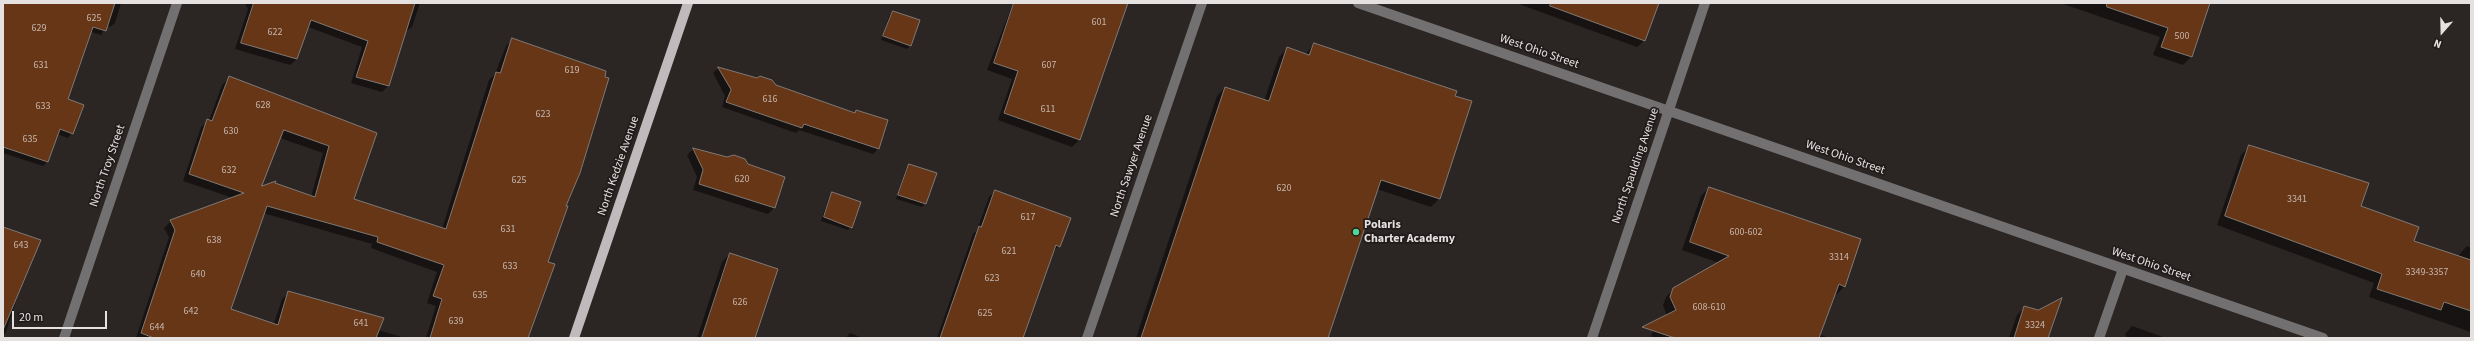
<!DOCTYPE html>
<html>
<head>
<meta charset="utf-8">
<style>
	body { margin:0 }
	#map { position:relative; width:2474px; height:341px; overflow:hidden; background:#2b2524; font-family:"Source Sans 3",sans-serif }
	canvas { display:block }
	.frame { position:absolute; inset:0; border:4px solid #e5e1e1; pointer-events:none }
	.north { position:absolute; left:2422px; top:12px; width:40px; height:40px; -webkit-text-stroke:3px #211b1b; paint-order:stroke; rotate:200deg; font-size:11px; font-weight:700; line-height:16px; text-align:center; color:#e5e1e1 }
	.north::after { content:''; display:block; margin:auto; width:14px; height:18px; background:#e5e1e1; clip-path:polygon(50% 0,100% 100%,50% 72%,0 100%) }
	.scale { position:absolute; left:12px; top:311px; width:95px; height:18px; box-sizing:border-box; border:2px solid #e5e1e1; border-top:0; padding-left:5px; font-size:12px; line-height:14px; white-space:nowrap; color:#e5e1e1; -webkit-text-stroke:3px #211b1b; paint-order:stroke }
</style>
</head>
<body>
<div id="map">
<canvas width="2474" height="341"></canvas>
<div class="frame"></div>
<div class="north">N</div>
<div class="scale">20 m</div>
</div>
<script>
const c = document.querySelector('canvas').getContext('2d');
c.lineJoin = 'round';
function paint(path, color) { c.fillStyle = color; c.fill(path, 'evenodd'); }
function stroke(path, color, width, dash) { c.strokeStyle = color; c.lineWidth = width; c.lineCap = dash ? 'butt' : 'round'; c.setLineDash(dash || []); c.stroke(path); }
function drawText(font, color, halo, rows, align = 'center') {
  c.font = font + ' "Source Sans 3",sans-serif'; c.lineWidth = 3.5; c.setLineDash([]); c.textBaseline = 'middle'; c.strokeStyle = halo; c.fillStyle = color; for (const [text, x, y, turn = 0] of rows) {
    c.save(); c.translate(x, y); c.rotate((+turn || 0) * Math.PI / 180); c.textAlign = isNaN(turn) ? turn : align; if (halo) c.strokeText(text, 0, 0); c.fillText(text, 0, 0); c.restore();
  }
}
paint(new Path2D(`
	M11,3H121L115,23L110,27L107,26L101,35L91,32L67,100L72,133L68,138L57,134L47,162L43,166L3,153V24Z
	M245,3H420L412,27L404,33L388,86L382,92L351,83L362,47L308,27L297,59L290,65L235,49L248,9Z
	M1013,3H1127L1080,139L1072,147L998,120L1012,79L987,70Z
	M1516,3H1658L1645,40L1637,47Z
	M2060,3H2209L2191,57L2183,65L2153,55L2160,37Z
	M893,12L910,46L907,49L881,40L889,16Z
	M513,39L547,262L528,338H426L436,306L427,303L437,272L371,248L372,244L263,213L230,310L225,338H136L169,237L164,228L171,221L233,198L183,181L201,127L209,121L222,85L229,78L375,133L352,199L442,229L489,80L495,74L506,46ZM280,138L323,153L311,197L274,183L260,188Z
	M1314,44L1471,102L1439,199L1431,207L1377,189L1327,338H1136L1217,96L1225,88L1264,101L1279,57L1287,49L1305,55Z
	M719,68L854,114L887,121L878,149L873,154L799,130L796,133L722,107L725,96L713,73Z
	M2250,146L2359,206L2412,241L2457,257L2467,246L2471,248V332L2369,297L2374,283L2217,225L2241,155Z
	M693,149L784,178L774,208L768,214L693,190L697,177L687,155Z
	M909,165L925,203L922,207L896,199L906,168Z
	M1709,188L1845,286L1837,294L1834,293L1819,334L1829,338H1653L1651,336L1655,326L1667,316L1663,305L1666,297L1674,289L1719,263L1682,250L1701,196Z
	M995,191L1059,246L1053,252L1023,338H937L973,234L977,230L989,197Z
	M832,193L851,227L848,230L821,221L829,197Z
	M3,228L23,280L6,332L3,335Z
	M730,254L754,338H697L722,262Z
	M289,292L378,330L405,338H319L274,323L282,299Z
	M2025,307L2047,338H2009L2017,315Z
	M2132,326L2166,338H2127L2125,334Z
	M850,333L863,338H846Z`), '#0007');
const building = new Path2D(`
	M3,3H115L106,31L93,27L68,99L84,105L73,134L60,129L48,162L3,147Z
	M254,3H415L389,86L356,77L368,41L311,20L297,59L241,43Z
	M1014,3H1128L1080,140L1004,113L1018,71L994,63Z
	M1551,3H1659L1645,41L1550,6Z
	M2107,3H2210L2192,57L2161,47L2168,28L2107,7Z
	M893,11L920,20L911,46L883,36Z
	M512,38L606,71L605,77L609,78L580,173L566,206H568L548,262L555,264L528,338H430L442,299L433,296L444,265L377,242L378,237L267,206L231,309L278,325L288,291L384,318L376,338H154L141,333L175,230L170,220L244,193L189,174L207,119L212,121L229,76L377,133L354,199L446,229L496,72L500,73ZM284,130L329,146L315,197L275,183L276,181L262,186Z
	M1314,43L1457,91L1455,96L1472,101L1440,199L1381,180L1328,338H1141L1225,87L1269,101L1287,47L1309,55Z
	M718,67L757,78L760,76L772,80L776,85L855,113L856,110L888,120L879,149L804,124L802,128L726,102L731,90Z
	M2249,145L2369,183L2361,206L2419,227L2414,241L2471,260V311L2444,302L2441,310L2377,289L2382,274L2225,216Z
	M693,148L727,157L734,155L745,159L748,164L785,177L775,208L699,184L703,170Z
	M909,164L937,173L926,204L898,195Z
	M1709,187L1861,239L1845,287L1839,284L1819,338H1675L1642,327L1676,310L1670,297L1673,288L1729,256L1690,242Z
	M995,190L1071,218L1060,247L1056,245L1023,338H940L979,226L981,227Z
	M832,192L861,202L852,228L824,217Z
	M3,227L41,240L3,330Z
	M730,253L778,269L755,338H702Z
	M2062,298L2048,338H2014L2024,306L2038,310Z`);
paint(building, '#673616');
stroke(building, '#7f7975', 1);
stroke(new Path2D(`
	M1358,3L2323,338
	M64,338L177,3
	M1087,338L1202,3
	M1592,338L1705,3
	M2099,338L2123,269`), '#737071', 10);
stroke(new Path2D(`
	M574,338L688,3`), '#c1babc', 10);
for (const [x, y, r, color] of [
	[1356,232,4,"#54d395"]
]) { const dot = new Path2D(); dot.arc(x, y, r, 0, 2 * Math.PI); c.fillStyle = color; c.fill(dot); stroke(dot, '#211b1b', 1.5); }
drawText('10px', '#c6b6ae', null, [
	["625",94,19],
	["601",1099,23],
	["629",39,29],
	["622",275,33],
	["500",2182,37],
	["631",41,66],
	["607",1049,66],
	["619",572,71],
	["616",770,100],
	["628",263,106],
	["633",43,107],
	["611",1048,110],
	["623",543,115],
	["630",231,132],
	["635",30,140],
	["632",229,171],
	["620",742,180],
	["625",519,181],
	["620",1284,189],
	["3341",2297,200],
	["617",1028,218],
	["631",508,230],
	["600-602",1746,233],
	["638",214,241],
	["643",21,246],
	["621",1009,252],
	["3314",1839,258],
	["633",510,267],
	["3349-3357",2427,273],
	["640",198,275],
	["623",992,279],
	["635",480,296],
	["626",740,303],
	["608-610",1709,308],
	["642",191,312],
	["625",985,314],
	["639",456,322],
	["641",361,324],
	["3324",2035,326],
	["644",157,328]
]);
drawText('12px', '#e5e1e1', '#211b1b', [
	["West Ohio Street",1539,52,19],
	["West Ohio Street",1845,158,19],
	["North Troy Street",108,166,-71],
	["North Kedzie Avenue",619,166,-71],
	["North Sawyer Avenue",1132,166,-71],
	["North Spaulding Avenue",1636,166,-71],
	["West Ohio Street",2151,265,19]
]);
drawText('bold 12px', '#e5e1e1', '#211b1b', [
	["Polaris",1364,225],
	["Charter Academy",1364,239]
], 'left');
</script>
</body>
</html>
